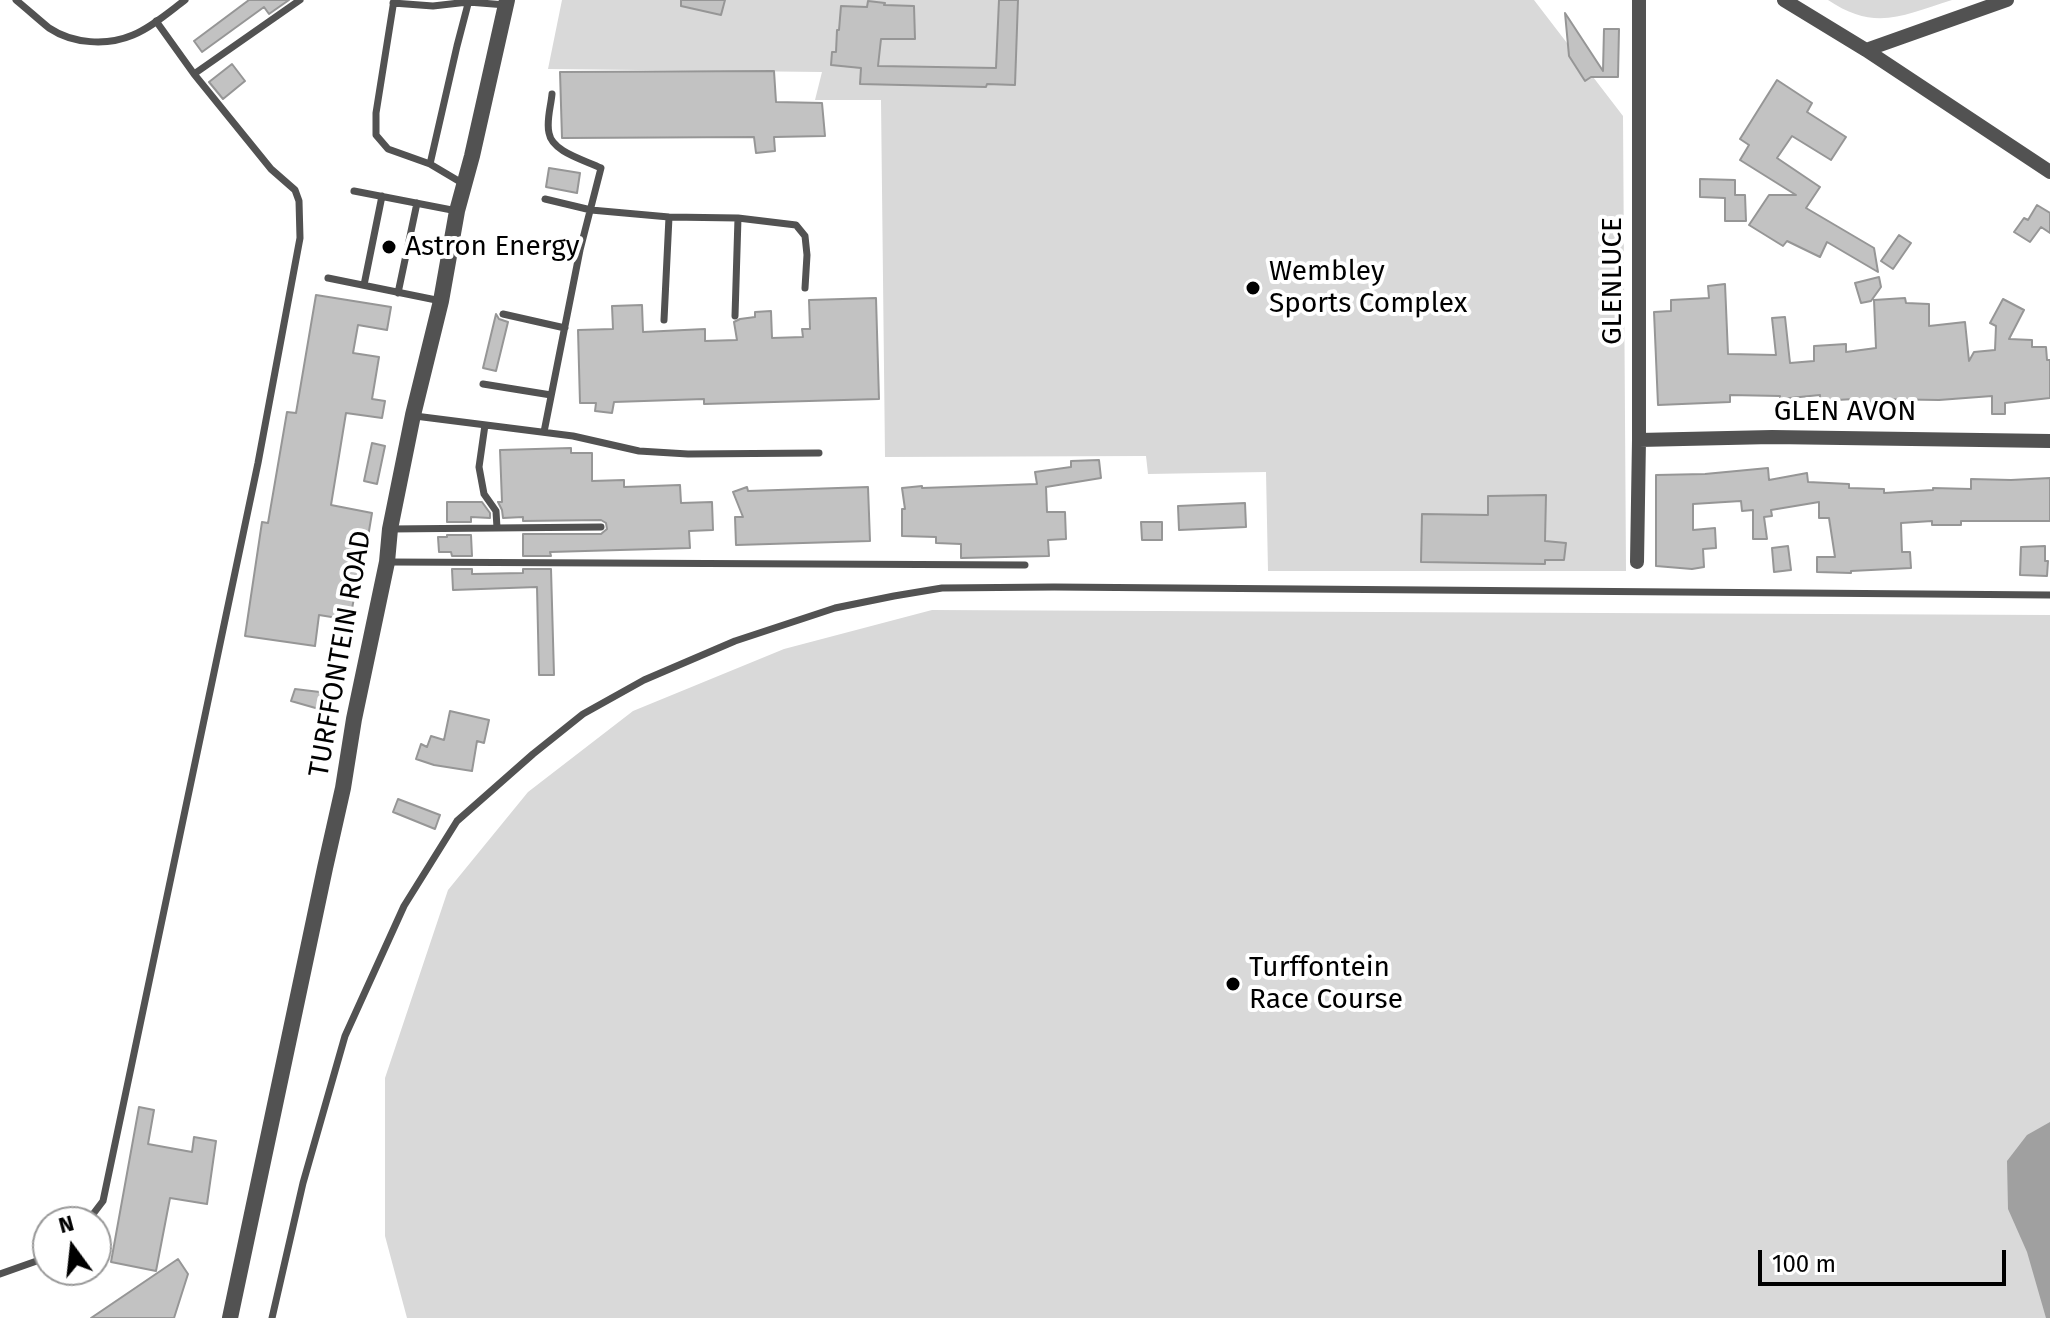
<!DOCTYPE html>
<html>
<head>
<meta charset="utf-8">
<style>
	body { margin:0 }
	#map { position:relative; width:2050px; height:1318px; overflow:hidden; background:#fff; font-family:"Fira Sans",sans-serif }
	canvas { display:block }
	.north { position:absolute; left:32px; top:1206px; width:80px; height:80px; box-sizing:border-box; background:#fff; border:2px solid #999; border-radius:50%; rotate:345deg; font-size:22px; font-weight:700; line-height:32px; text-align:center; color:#000 }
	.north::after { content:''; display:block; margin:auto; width:28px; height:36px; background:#000; clip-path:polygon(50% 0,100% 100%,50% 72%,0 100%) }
	.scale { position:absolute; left:1758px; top:1250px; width:248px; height:36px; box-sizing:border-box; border:4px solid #000; border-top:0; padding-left:10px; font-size:24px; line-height:28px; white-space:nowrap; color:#000; -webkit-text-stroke:6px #fff; paint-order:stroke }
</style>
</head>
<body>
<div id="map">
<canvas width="2050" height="1318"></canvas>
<div class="north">N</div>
<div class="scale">100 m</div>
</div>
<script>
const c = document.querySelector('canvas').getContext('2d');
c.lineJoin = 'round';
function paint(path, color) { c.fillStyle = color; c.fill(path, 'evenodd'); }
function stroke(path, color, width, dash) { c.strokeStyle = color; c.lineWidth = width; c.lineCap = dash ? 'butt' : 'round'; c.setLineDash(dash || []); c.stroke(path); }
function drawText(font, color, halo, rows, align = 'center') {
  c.font = font + ' "Fira Sans",sans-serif'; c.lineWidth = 8; c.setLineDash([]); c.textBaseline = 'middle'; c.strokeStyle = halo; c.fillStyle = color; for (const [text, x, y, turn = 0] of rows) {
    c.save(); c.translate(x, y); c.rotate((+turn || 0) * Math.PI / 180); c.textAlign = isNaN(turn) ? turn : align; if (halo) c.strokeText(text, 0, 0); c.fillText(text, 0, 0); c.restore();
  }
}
paint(new Path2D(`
	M562,0H1534L1623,116L1626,571H1268L1266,472L1148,474L1146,456L885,457L881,100H815L822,72L548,69Z
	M1828,0H1952C1904,15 1875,32 1828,0Z
	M932,610L2050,615V1318H407L385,1236V1078L448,890L528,792L633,711L784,649Z`), '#d9d9d9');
paint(new Path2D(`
	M2050,1122V1318H2046L2027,1252L2008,1209L2007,1161L2027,1135Z`), '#a0a0a0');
const building = new Path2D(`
	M249,0H289L269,14L264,7L202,52L194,41Z
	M681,0H725L721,15L681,6Z
	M999,0H1018L1015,85L987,84L986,87L860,84L861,68L831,65L832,52H836L837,30H839L841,6L867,7L868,1L885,3L884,5L914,6L915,39H881L878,66L996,68Z
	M1565,13L1603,71L1604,29H1619L1618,77H1591L1585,81L1569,56Z
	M232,64L245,81L223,99L209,82Z
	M774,71L776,102L822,103L825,136L774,137L775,151L756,153L754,137L562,138L560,72Z
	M1777,80L1812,103L1807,112L1846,137L1831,160L1792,136L1777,158L1820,187L1806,208L1874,248L1878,272L1827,242L1820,257L1787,241L1783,246L1749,225L1769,195H1796L1740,160L1749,145L1740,139Z
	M549,168L580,173L577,193L546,187Z
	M1700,179L1735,180V195H1745L1746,221H1725V198L1700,197Z
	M2037,205L2050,213V233L2041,227L2030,242L2014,232L2024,218L2028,220Z
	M1899,235L1911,243L1893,269L1881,261Z
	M1879,277L1881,287L1871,301L1861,303L1855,283Z
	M1725,284L1728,354L1776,355L1772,318L1785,317L1790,363L1814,361V346L1846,344V352L1876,348L1874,300L1905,298L1906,303L1929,304V326L1965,322L1969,361L1974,352L1995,350L1996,326L1990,323L2003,299L2024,310L2009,339L2032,340V347H2046L2047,360H2050V398L2005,403V414H1992V396L1939,400L1874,399L1875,414L1855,415L1854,399L1820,401V395L1780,399V396L1730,395V402L1658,405L1654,312L1671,311V300L1709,298L1708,286Z
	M316,295L391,307L387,330L358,325L353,353L379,357L372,399L385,401L382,418L346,413L331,505L372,513L368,537H365L350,620L319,615L315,646L245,636L262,522L268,523L287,412L296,413Z
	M876,298L879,399L704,404V399L614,402L612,413L595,411L596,403H580L578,330L613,329L612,306L642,305L643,332L705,329V341L737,340L734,322L740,319L755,317V312L771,311L772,338L803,337L802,329H810L809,300Z
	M496,314L499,319L508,322L496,371L483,368Z
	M372,443L385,446L377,484L364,481Z
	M571,448V453H592V481L624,480V487L680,485L681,503L712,502L713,530L689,531L690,548L550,552L551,556H523V534H601L607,529L606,523L601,520L523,521V517L503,518L502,510L498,502H502L500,450Z
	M1099,460L1101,478L1046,487L1047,512H1065L1066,539L1048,540L1049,556L961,558V544L936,543V537L902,536V509H905L902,488L922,486V488L1037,484L1035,472L1071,467V461Z
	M1768,468L1769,480L1807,473L1808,482L1849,484V488L1884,489V493L1933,490V488L1971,489V479L2011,480L2050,478V521H1961V525H1932V521L1901,523L1902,552H1910L1911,568L1851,571V573L1817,572V557H1835L1829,518H1819V502L1771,510L1772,516L1764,517L1767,539H1753V510L1742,511L1741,501L1693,504V530L1715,528L1716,548L1703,549L1704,567L1692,569L1656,566V475L1705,474Z
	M747,487L748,491L868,487L870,541L736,545L735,517H743L733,492Z
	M1546,495L1545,541L1566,543L1564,560H1545V564L1421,562L1422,514L1488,515V496Z
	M447,502H482L490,513V518L471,517V522H447Z
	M1245,503L1246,527L1179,530L1178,506Z
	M1141,522H1162V540H1142Z
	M447,535H471L472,556H452L451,552H439L438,537H447Z
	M1788,546L1791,570L1774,572L1772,548Z
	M2045,546V561H2048L2047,576L2020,575L2021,547Z
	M452,569H472V574L523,573V569H551L554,675H539L537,587L453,590Z
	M295,689L328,693L326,711L291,701Z
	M450,711L489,720L484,743L477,741L472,771L434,765L416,759L421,744L427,747L431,736L444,740Z
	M398,799L440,815L435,829L393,812Z
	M139,1107L154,1110L148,1144L192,1152L194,1137L216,1141L207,1204L170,1198L156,1271L111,1262Z
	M178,1259L188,1274L174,1318H91Z`);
paint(building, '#c2c2c2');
stroke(building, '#969696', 2);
stroke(new Path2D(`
	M16,0C27,9 38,19 49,28C73,44 107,46 133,35C152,27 169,12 185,0
	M394,0L376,113V135L388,149L430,164L462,183
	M393,3L433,6L468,2L506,5
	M194,74L300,0
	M430,164L457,46L469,0
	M354,191L457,211
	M545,199L591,210L669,217L738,218L796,225L805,236L807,255L805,288
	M328,278L441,301
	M364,285L382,196
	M398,293L417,203
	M503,314L565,328
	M735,316L738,218
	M664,320L669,217
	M483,384L551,395
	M415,416L573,436L639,451L688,454L819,453
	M485,425L479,467L484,494L496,511L497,528
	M544,432L580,250L601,168C585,160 552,152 549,133C546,121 551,106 552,94
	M390,529L601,527
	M389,562L1025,565
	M87,1222L103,1201L258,463L300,238L299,201L295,190L271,169L194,74L156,21
	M0,1274L48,1257
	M272,1318L303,1183L345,1036L404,906L457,821L533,754L583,714L644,680L735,641L835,608L894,596L942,588L1054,587L2050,595`), '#525252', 7);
stroke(new Path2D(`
	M1784,0L1866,50L2050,172
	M1866,50L2007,0
	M1639,440L1772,437L2050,441
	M1637,562L1639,440V0`), '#525252', 14);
stroke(new Path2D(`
	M230,1318L325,868L343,788L354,719L387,562L390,529L413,415L441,301L457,211L472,156L507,0`), '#525252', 16);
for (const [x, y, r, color] of [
	[389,247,8,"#000"],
	[1253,288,8,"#000"],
	[1233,984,8,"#000"]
]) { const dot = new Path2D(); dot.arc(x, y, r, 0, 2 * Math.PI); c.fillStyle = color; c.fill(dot); stroke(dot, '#fff', 3); }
drawText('28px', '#000', '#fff', [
	["Astron Energy",405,247],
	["Wembley",1269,272],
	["Sports Complex",1269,304],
	["Turffontein",1249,968],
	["Race Course",1249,1000]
], 'left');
drawText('28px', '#000', '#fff', [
	["GLENLUCE",1613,281,-90],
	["GLEN AVON",1845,412],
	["TURFFONTEIN ROAD",341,654,-80]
]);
</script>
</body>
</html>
